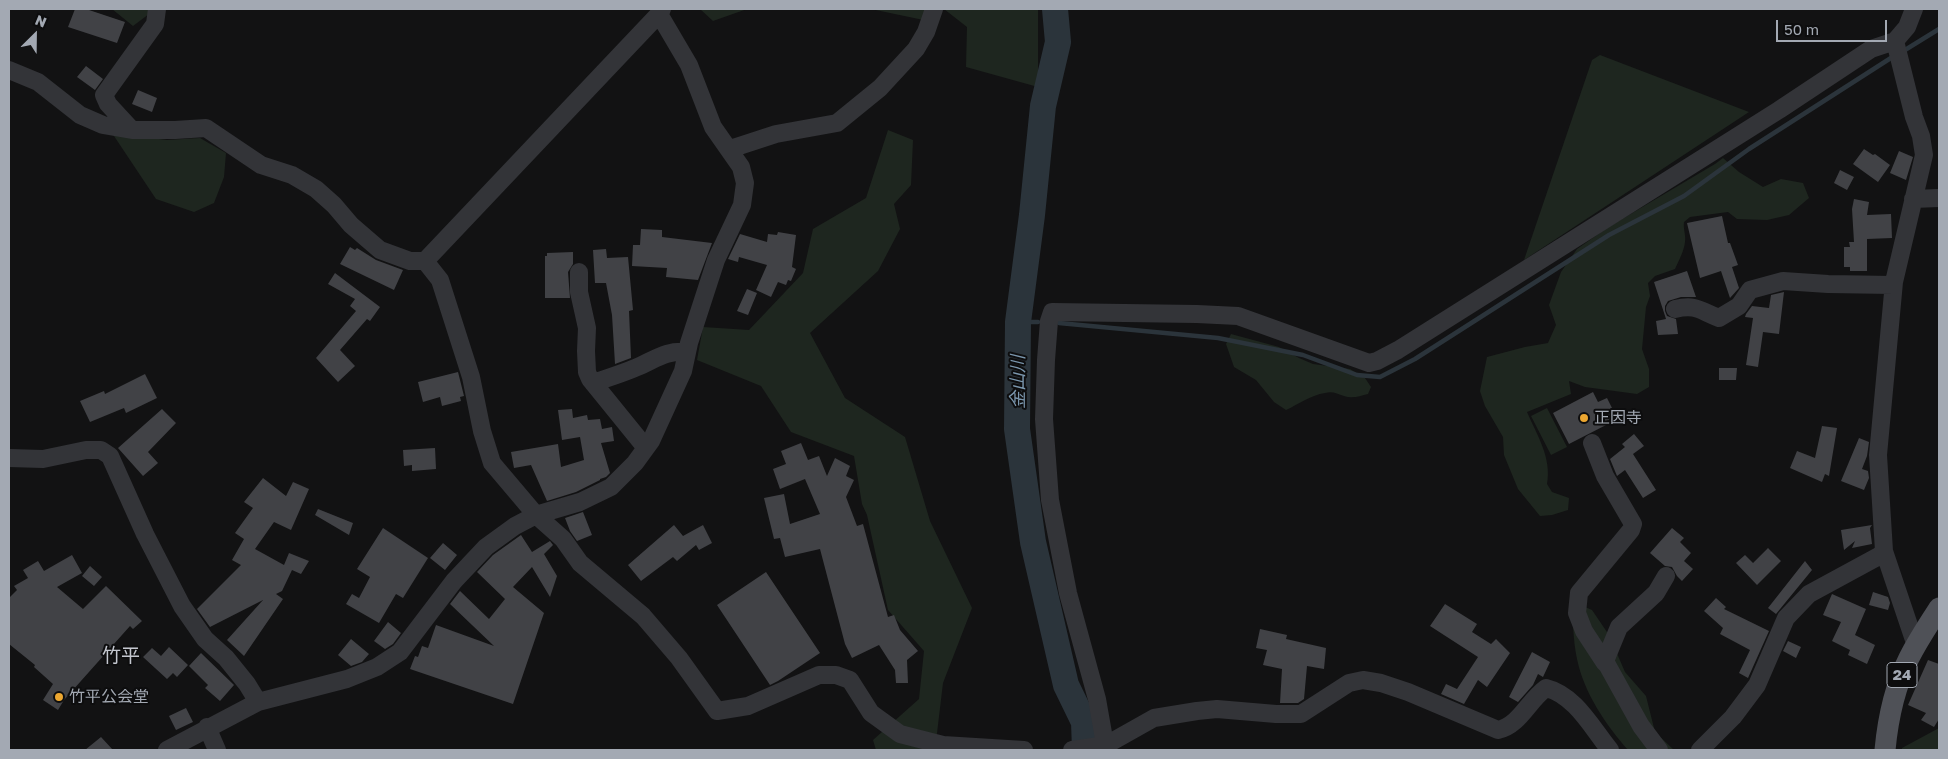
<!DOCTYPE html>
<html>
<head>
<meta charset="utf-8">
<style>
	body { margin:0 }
	#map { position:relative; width:1948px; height:759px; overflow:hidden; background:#121213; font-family:"Golos Text",sans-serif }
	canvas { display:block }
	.frame { position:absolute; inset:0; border:10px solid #a3a9b3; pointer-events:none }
	.north { position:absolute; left:10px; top:10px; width:50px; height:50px; -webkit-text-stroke:4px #0d0d0e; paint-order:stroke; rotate:23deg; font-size:14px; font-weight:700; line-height:20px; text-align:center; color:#a3a9b3 }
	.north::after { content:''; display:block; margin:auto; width:18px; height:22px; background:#a3a9b3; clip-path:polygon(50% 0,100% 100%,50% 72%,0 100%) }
	.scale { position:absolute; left:1776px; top:20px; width:111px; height:22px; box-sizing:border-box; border:2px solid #a3a9b3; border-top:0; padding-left:6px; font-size:15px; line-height:18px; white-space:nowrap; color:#a3a9b3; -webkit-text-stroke:4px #0d0d0e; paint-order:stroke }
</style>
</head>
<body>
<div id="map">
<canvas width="1948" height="759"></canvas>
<div class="frame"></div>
<div class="north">N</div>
<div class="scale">50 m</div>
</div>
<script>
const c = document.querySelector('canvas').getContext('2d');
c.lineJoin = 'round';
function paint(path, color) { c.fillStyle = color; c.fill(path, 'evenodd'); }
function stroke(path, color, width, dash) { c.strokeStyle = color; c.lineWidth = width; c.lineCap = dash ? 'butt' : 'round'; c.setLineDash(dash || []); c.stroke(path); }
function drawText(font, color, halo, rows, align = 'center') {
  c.font = font + ' "Golos Text","Noto Sans JP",sans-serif'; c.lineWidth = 4; c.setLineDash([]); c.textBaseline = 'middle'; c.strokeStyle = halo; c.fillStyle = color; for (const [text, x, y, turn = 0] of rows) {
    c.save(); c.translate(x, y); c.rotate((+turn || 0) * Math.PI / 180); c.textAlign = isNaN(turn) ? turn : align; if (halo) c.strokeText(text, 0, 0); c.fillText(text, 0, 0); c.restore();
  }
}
paint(new Path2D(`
	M112,9H152L153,11L133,26Z
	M700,9H747L713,21Z
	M871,9H941L933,22Z
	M944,9H1038V87L966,67L967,27Z
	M1600,55L1749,112L1524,260L1592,60Z
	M888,130L913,140L911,185L894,204L900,229L878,271L810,333L845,398L905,437L930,521L972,608L943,683L935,750H876L873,740L919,699L924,651L888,610L867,515L862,504L854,456L791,432L761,386L697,360L703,327L749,330L803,273L813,229L866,198Z
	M112,133L167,140L200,138L226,153L224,177L214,203L194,212L156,199Z
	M1723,158L1739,172L1763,187L1781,179L1803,183L1809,198L1789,215L1767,220L1737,219L1728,212L1690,217L1684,222C1683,229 1686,235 1685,242C1684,251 1679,260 1675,269L1655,276L1648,283L1650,296L1646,307L1642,349L1649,369V387L1637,394L1585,387L1569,381L1571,394L1527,412C1537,435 1552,458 1547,484L1552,492L1569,498L1568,510L1552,515L1540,516L1518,489L1504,455L1503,437L1485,406L1480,391L1487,357L1525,347L1548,343L1556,325L1549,305L1561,272L1577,249L1607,228L1715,164Z
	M1231,334L1279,347L1299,358L1313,364L1350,369L1365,378L1371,387L1368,394C1360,396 1352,399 1344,396C1337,394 1333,391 1325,393C1311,395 1299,404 1286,410L1274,402L1256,380L1234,367L1226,344Z
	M1547,408L1567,447L1551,455L1531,416Z
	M1572,601L1592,610L1609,635L1625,672L1646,696L1655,732L1674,750H1628C1606,725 1584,693 1577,659C1573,640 1573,621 1572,601Z
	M1939,728V750H1902V748Z`), '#1e261f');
stroke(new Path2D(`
	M1905,50L1939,29
	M1018,322H1038
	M1059,323L1218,338L1303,355L1357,375L1380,377L1415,359L1609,235L1684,196L1749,149L1894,56`), '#2b343b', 4.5);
stroke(new Path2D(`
	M1055,9L1058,42L1043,106L1032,215L1018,322L1017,429L1033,542L1066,685L1084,722L1085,750`), '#2b343b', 26);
paint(new Path2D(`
	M75,9H86L125,22L117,43L68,27Z
	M86,66L103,79L95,90L77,77Z
	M138,90L157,98L152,112L132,104Z
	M1864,149L1873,155L1875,154L1890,165L1878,182L1853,164Z
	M1899,151L1913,157L1906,180L1890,173Z
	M1840,170L1854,177L1847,190L1834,183Z
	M1854,199L1869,202L1867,215L1891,214L1892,238L1867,239V271H1850V267H1844V247H1850L1849,242H1854L1852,209Z
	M1722,216L1728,243H1730L1738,265L1732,267L1739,288L1730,298L1721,271L1700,278L1687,223Z
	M641,229L662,230V237L712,243L698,280L666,277L667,268L632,266L633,245H640Z
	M778,232L796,235L792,267L796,269L791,281L788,280L786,285L778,282L771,297L756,290L767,265L739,257L738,262L728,259L740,234L767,242L768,234L777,235Z
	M350,247L355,250L357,248L376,260L403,270L394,290L340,264Z
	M606,249L607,258L628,257L633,310L629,311L631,358L615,364L612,315L606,283H595L593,250Z
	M573,252V264L568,272L570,298H545V256H547V253Z
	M1687,271L1696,297H1681L1668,301L1665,306V311L1667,316L1676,319L1678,334L1658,335L1656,321L1666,319L1654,282Z
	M335,273L380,307L370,321L367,319L340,350L355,366L338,382L316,358L356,311L350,306L355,299L328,284Z
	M747,289L757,293L748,315L737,311Z
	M1784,292L1779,334L1763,332L1758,367L1746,365L1753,318L1745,317L1746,314L1752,306L1769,308L1771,295Z
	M1719,368H1737L1736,380H1719Z
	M458,372L464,396L460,397L461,401L442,406L440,397L423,402L418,382Z
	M145,374L157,398L126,413L124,408L90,422L80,401L104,391L105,394Z
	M1593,392L1598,402L1607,398L1616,416L1606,421L1608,424L1569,444L1553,413Z
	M162,409L176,423L148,452L158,463L143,476L118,448Z
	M572,409L573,418L587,415L588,420L600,419L602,429L612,427L614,441L601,443L610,473L606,477L600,479V480L576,492L547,501L531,465L514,468L511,452L558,444L561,467L584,460L580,437L562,440L558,410Z
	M1822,426L1837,428L1829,476L1825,474L1822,482L1790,468L1797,451L1815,458Z
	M1634,434L1644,446L1633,454L1656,490L1643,498L1625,470L1617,476L1610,459L1625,447L1622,444Z
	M1859,438L1869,442L1867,456L1862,469L1868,471L1869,478L1864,490L1841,481Z
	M801,443L808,460L819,456L827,476L835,458L850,466L846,476L854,480L846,497L857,526L863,524L888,617L894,615L900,630L918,651L907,660L908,683H896L895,670L879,645L852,658L845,644L820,549L785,557L780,538L774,539L764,498L784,494L790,524L820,514L805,479L780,489L773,469L786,464L781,451Z
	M435,448L436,469L412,471V465L404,466L403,450Z
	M263,478L286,496L293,482L309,489L291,530L274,522L255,549L284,565L289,553L309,561L301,574L292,570L282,591L276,594L283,599L244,656L227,640L263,600L210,627L197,609L241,565L232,560L244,539L235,533L253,508L244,502Z
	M318,509L353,523L349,535L315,515Z
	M583,512L592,535L577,541L570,531L565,518Z
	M674,525L683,536L703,525L712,543L699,550L696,545L677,561L673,557L641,581L628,565Z
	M1872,525L1870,528L1872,544L1852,548L1855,541L1844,550L1841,530Z
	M383,528L428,558L403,598L396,594L379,623L346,604L352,594L359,598L370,577L357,569Z
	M1672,528L1684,538L1680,542L1691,553L1684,561L1693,569L1682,581L1677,576L1672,567L1665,566L1650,553Z
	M521,535L532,552L550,541L553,545L544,554L557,576L550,597L532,567L513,587L544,613L513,704L410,669L415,656L418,657L422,646L428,648L436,625L494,646L450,604L460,591L489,619L505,599L477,572L493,555Z
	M443,543L457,555L445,570L430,558Z
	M1768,548L1781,561L1757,585L1736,563L1745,555L1753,563Z
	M72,555L82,573L57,587L83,609L106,586L142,621L133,629L130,626L64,700L58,710L43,700L53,684L34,667L35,665L9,644V598L17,590L14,586L28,578L23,570L38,561L44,571Z
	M1805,561L1812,570L1776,614L1768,608Z
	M90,566L102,577L94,586L82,576Z
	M766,572L820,653L778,681L770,685L717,605Z
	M1873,592L1888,597L1890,603L1888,610L1869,605Z
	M1832,594L1866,609L1855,635L1875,645L1867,664L1848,655L1850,650L1832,641L1841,622L1823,615Z
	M1716,598L1726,607L1724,609L1769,631L1748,678L1739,673L1750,650L1720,634L1723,628L1704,611Z
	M1445,604L1477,624L1472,632L1491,644L1496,639L1510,653L1487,687L1478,680L1464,704L1441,694L1446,684L1457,689L1478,657L1430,626Z
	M388,622L401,633L393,644L385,649L374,641Z
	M1260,629L1287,635L1286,639L1326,648L1324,669L1307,666L1304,699L1298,703H1280L1282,669L1263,665L1267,650L1256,648Z
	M351,639L369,654L362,662L351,666L338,655Z
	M1788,641L1801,647L1796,658L1783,651Z
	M169,647L188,665L177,677L173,673L167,679L143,657L152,648L161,656Z
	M1532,652L1550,662L1543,677L1538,674L1533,685L1518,702L1509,697Z
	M201,653L234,685L220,701L205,688L208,685L189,666Z
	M1928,660L1939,664V719L1934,727L1921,720L1926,713L1908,705Z
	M186,708L193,722L176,730L169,716Z
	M101,737L113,750H85Z`), '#414246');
stroke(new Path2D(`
	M9,70L38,82L80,115L103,125L132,130H175L206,128L261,165L292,175L316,189L334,205L351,225L380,250L410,261H425L659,14L662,9
	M132,130L108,104L104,95L155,24L157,9
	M730,149L776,134L837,123L880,88L916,49L926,32L934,9
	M1913,199L1939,198
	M425,261L440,280L471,377L482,431L492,463L536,515L563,539L580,563L643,616L679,658L717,711L748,706L819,675H836L850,680L871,713L900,734L943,745L1024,750
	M579,272V292L587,328L586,351L587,372L590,379L646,448
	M1675,309C1697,304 1700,311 1719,318L1739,306L1750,290L1783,281L1828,284L1893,285
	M593,383C607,378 621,374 635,368C655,360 665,350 687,352
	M1592,443L1605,476L1633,524L1631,530L1579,593L1577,613L1584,631L1605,663
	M9,458L43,459L86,450H101L110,456L145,534L182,606L205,639L226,658L247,684L258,702
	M1884,551L1916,646
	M207,727L217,750
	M167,750L258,702L347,679L377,667L400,652L454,581L486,547L515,526L536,515L580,502L611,487L635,463L651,441L683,371L689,343L716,260L742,205L745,183L741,167L713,127L689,65L659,14
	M1072,750L1106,745L1154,718L1197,711L1217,709L1276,714H1301L1349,683L1363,680L1381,683L1408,692L1498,730C1520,725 1528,701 1546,688C1575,695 1592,728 1610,750
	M1106,750L1097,699L1068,593L1050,500L1044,419L1046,360L1049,321L1052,312L1197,314L1238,316L1369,363L1377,361L1398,350L1779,110L1871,49L1895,41L1907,27L1914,9
	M1659,750L1641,726L1605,661L1619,627L1656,593L1666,576
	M1700,750L1733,717L1757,685L1786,618L1809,594L1879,556L1884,551L1878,455L1894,282L1924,155L1921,136L1914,117L1895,41`), '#333438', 18);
stroke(new Path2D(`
	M1885,750C1888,718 1895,686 1909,658C1918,640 1929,624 1939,608`), '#4f5157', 21);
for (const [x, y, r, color] of [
	[1584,418,5,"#eca731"],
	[59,697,5,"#eca731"]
]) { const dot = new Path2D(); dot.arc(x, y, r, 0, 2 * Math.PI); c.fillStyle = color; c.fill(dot); stroke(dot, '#0d0d0e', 2); }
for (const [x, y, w] of [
	[1902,675,30]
]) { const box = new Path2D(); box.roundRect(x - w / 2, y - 12.5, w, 25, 4); c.fillStyle = '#0d0d0e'; c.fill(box); stroke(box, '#a3a9b3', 1); }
drawText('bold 15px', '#a3a9b3', null, [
	["24",1902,675]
]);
drawText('16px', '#a3a9b3', '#0d0d0e', [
	["正因寺",1594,418],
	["竹平公会堂",69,697]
], 'left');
drawText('italic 18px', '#7b97ae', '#0d0d0e', [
	["金山川",1018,382,-90]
]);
drawText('19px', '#c4c7cf', '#0d0d0e', [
	["竹平",121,656]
]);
</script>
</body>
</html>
